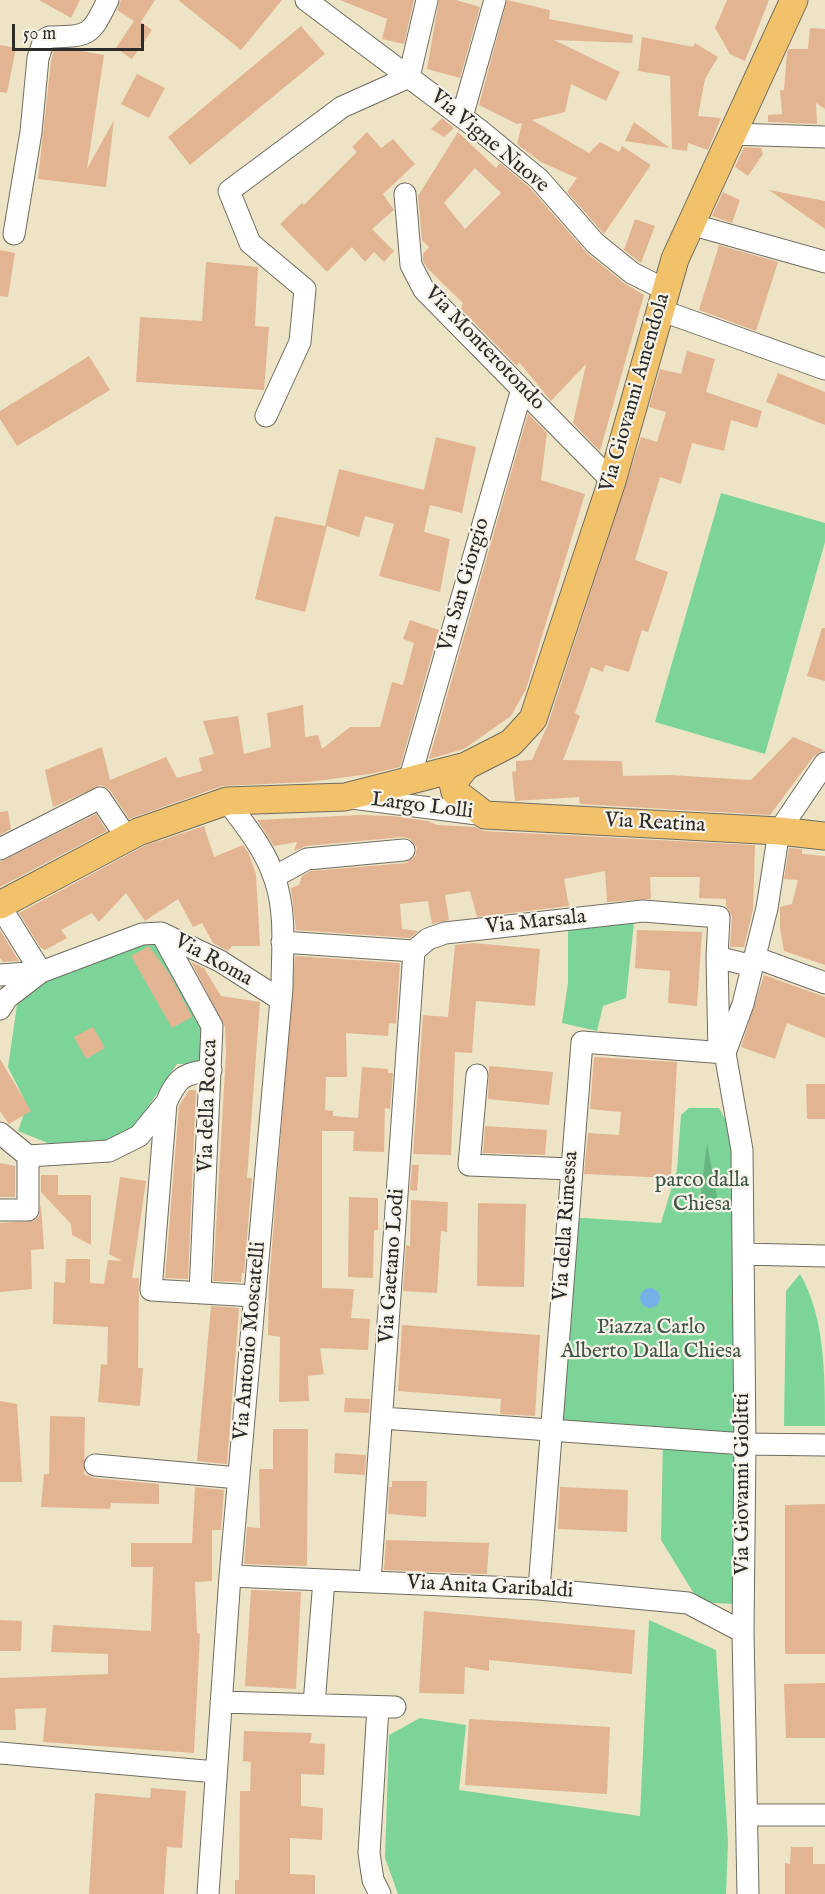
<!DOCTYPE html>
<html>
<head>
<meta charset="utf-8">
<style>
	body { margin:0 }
	#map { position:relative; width:825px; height:1894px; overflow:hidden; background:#ede4c6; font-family:"IM FELL English",serif }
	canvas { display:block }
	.scale { position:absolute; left:12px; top:24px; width:132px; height:27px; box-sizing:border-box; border:3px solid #2b2b2b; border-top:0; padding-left:8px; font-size:18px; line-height:21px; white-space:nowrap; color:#2b2b2b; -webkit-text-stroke:4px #f7f3e8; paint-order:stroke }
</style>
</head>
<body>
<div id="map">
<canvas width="825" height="1894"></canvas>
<div class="scale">50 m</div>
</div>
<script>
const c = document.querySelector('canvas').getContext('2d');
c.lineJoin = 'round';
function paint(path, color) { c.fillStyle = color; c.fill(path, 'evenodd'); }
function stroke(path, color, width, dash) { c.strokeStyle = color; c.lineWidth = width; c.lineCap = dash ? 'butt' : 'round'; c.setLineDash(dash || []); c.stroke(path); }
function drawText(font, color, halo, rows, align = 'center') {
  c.font = font + ' "IM FELL English",serif'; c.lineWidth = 4.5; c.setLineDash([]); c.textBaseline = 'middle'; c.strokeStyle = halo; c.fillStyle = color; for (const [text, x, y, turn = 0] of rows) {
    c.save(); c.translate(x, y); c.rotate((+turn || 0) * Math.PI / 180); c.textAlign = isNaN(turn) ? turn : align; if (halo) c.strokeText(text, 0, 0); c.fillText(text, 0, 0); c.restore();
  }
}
paint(new Path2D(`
	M721,493L825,523V542L765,754L655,722Z
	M634,923L626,998L603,1006L597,1031L562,1023L568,983V928Z
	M156,941L204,1030L201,1064H177L135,1126L100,1143L50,1144L18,1131L27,1105L8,1067L18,998L67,968Z
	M689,1108H719L729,1126L737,1228L733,1604L699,1602L661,1540L663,1438L551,1430L568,1217L661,1223L677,1170L681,1115Z
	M800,1274C825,1317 825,1375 825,1426H784L786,1291Z
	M649,1620L716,1650L728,1842L726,1894H398L385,1858L389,1735L420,1718L466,1725L459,1790L640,1816Z`), '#7cd499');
paint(new Path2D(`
	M707,1143L719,1208H699Z`), '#65b681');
paint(new Path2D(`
	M640 1298a10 10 0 1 1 20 0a10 10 0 1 1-20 0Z`), '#76b1e8');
paint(new Path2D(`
	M39,0H80L71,18Z
	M121,0H155L141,22L152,30L132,59L116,48L134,21L117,10Z
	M178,0H282L241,50Z
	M340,0H414L404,44L382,39L387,19Z
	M439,0H456L480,7L460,78L427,69Z
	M507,0L550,10L549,19L633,35L632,43L554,40L620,72L606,101L571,84L565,112L532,120L589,153L600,142L619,152L622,146L651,165L604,234L567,192L577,178L541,162L517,144L522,123L517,124L479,105Z
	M727,0H769L745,61L730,54L715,28Z
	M301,26L325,54L190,165L168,137Z
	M810,28L825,29V109L816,103L817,124L768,122V115L782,114L780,90H784L787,52L789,49H808Z
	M642,37L693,47L695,43L718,57L705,79L698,116L721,118L708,150L688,143L687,151L672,149L670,76L638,71Z
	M0,45L16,48L7,93L0,92Z
	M69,49L104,55L87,169L114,120L106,187L38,179L51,61L54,50Z
	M137,74L165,88L149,118L121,104Z
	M442,118L454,128L444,137L431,129Z
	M634,122L670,148L625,141Z
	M367,132L381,148L393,139L415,164L383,194L394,210L372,229L394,251L384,262L374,252L365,262L352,247L327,272L280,224L302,203L304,205L357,152L352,147Z
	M458,132L496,168L500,163L530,188L587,253L624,283L644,295L600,451L573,423L586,364L551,401L519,362L517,366L461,309L463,303L427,268L423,261V254L429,247L422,240L418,196ZM475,168L501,193L465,229L444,203Z
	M744,147L761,148L763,154L748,176L735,167Z
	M769,190L825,201V229Z
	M723,192L740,200L732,223L712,216Z
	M635,219L655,226L641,263L624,250Z
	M719,245L778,262L756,331L699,310Z
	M0,250L15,253L8,297L0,296Z
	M206,262L258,267L255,326L269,327L264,390L136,382L140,317L202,321Z
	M687,351L715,359L706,392L762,411L757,428L731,420L724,451L692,443L681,484L660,477L635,560L668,572L657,606L648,632L642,630L629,672L605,665L603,672L591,667L575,713L580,716L563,760L622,761L623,776L670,775L751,780L793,737L824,750L814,756L770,815L580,804L579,797L515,801L512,772L516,771V761L532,760L548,724L641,437L657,442L666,412L649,407L660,369L681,374Z
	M89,356L110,390L17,446L0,419V411Z
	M778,373L825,392V425L766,402Z
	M528,414L547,433L541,480L585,494L526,689L511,716L464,749L429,759Z
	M436,437L476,447L462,513L430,505L424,532L450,539L440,592L379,576L394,524L365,516L359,537L327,526L305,612L255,599L275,516L325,526L339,469L424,490Z
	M410,620L439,630L400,767L370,774L308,782L222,786L129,819L110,790L101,785L53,807L45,770L102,747L110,780L166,757L177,778L202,771L199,758L214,754L203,721L238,716L244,754L271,747L267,713L303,705L305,737L318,735L322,749L350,727H380L392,682L403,685L414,643L403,639Z
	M822,628H825V681L807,676Z
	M8,811L11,829L0,835V812Z
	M96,814L107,831L0,887V862Z
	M360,815L392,816L428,821L437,825L475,827L484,831L755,845L753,910L744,947H730L732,917L726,906V899L699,898L700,877H650L651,899L607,902L605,871L564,879L569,906L477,917L470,891L445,895L449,920L432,924L428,901L400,904L402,929L418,931L410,938L296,930L291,888L299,885L302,876L311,871L406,863L415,856L417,848L410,839L403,837L306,846L294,851L297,842L274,846L257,820Z
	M204,826L214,857L243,845L248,852L256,874L260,946H232L228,951L213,943L202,923L193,927L178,899L145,921L126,893L99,922L92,913L61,930L67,938L45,950L40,947L19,913L144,846Z
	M789,848L802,849V854L825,856V965L784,951L780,928V907L792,904L798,880L784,879Z
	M0,930L19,961L3,962L0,958Z
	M637,930L702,932L697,1006L668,1003L670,971L635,968Z
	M473,943L540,949L535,1006L476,1001L472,1053L455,1052L451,1155L413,1154L423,1015L448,1017L455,945Z
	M149,946L170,975L192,1017L172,1028L131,956Z
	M295,956L400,963L396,1024L389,1023L388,1036L346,1033L347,1077H326L325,1110L333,1111V1116L358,1118L362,1067L388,1069V1073H393L390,1109L385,1108L384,1152L353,1151L354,1131H322V1288L354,1289L351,1318L370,1319L368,1350L320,1348L324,1374L308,1376L309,1401L279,1402L280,1337L268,1335L269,1284Z
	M191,962L204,968L221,996L260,1002L247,1178H252L244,1273H242L241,1282L213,1281L226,1053L225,1027Z
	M764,975L825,997V1038L787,1023L775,1059L741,1047Z
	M93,1027L105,1048L86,1059L74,1037Z
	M594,1057L677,1062L671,1178L584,1174L588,1133L619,1135L621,1112L590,1109Z
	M0,1059L31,1111L9,1124L0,1111Z
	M489,1066L553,1072L549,1105L488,1099Z
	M806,1084H825V1119H807Z
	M189,1090H196L188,1279L165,1278L179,1106Z
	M485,1126L547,1130L545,1155L483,1153Z
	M0,1163L15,1166V1197H0Z
	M412,1165H419L417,1191L410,1190Z
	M41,1175H58V1195H91V1245L72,1235L71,1224L41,1192Z
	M120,1177L146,1181L132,1278H139L138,1368H143L140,1406L98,1402L101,1364L107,1365L108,1327L53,1324L54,1282L65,1283L66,1259H90V1283L104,1284L108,1260L122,1261L109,1254Z
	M349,1197L378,1198V1230H374L373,1278L348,1277Z
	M411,1200L448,1202L447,1232L441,1231L437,1293L403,1291L406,1245L410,1246Z
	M478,1203L526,1204L524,1287L477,1286Z
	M41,1204L44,1249L31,1250L32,1289L0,1292V1223L34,1221L39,1216Z
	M211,1306L239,1308L227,1464L197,1461Z
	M402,1325L540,1335L535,1416L500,1414L501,1399L398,1391Z
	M345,1398L370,1399L369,1413L344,1412Z
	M0,1401L17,1404L22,1482H0Z
	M50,1416L85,1417L84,1474L94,1478L159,1484V1504L111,1503L110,1509L41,1507L44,1474H49Z
	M273,1429H308L307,1566L244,1564L247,1527L260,1528L259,1469H273Z
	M335,1453L366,1455L365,1475L334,1473Z
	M392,1481H427L426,1517L388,1514L389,1487H392Z
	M195,1487L224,1490L221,1530H212V1581L195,1582L197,1633L200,1634L194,1753L43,1742L46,1708L15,1709L16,1730H0V1678L108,1674V1654L51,1652L53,1625L151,1631L153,1567H131V1543H192Z
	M560,1487L628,1490L627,1532L558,1529Z
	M825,1504V1654H785V1505Z
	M386,1540L489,1543L487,1574L384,1570Z
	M251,1590L301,1592L296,1689L245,1686Z
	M424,1611L635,1630L632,1674L489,1660V1671L465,1667L464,1694L419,1693Z
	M0,1620L22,1621L21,1651H0Z
	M825,1683V1738H786L784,1684Z
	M469,1719L610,1727L607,1794L465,1785Z
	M244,1731L312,1733L310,1743L325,1744L324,1775L301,1774V1806L323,1808L322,1840L290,1838V1874L315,1875V1894H235V1880H239L240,1791H250L251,1762L243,1761Z
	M151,1788L186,1791L182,1848L167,1847L164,1894H89L95,1793L150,1798Z
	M791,1847H813V1864H825V1894H785V1863L790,1864Z`), '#e3b492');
const minor = new Path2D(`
	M306,0L482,132L539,179L595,243L632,273L666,290
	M462,117L495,0
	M731,134L825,137
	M405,194L411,265L424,290L612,481
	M690,224L825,262
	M14,234L31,132L38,58L44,40L49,37C89,36 90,37 108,0
	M660,310L825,369
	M266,416L300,342L305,289L250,243L229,191L342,107L409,77L427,0
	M409,781L522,389
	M352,798L485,815
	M0,849L100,798L127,838
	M274,877L307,859L404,850
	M0,906L41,972
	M161,933L212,1026L200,1293
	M282,942L414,951L428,939L445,933L643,911L719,917L717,957L719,1053
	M717,957L752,966
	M754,957L825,983
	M0,975L41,972
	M0,1009L7,998L41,972L142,934L161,933L220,961L281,1000
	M211,1070C182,1074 178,1077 166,1103L151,1290L255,1296
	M477,1075L469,1165L572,1169
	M0,1133L28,1156L109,1151L139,1136L166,1103
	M0,1210H28V1156
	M743,1254L825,1256
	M382,1418L745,1444L825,1445
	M95,1465L238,1478
	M230,1576L539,1589L688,1603L743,1632
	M370,1582L414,951
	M539,1589L582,1042L725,1053
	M221,1702L395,1707
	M314,1704L324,1580
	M378,1707L369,1853L373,1880L380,1894
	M0,1753L216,1772
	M747,1815H825
	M208,1894L230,1576L282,988C282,953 287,911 274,877C265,849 244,824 227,801
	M748,1894L743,1632L745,1444L742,1150L725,1053L743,1004L767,908L779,831L825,763`);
const major = new Path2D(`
	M466,766L453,783L455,792L485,815L779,831L825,836
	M0,905L138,832L227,801L345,797L466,766L511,743L533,719L612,481L675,259L794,0`);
stroke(minor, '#6f6c61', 23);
stroke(major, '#6f6c61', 29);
stroke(minor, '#fff', 21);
stroke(major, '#f2c26a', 27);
drawText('21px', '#2b2b2b', '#f7f3e8', [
	["Via Vigne Nuove",489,142,40],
	["Via Monterotondo",484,349,46],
	["Via Giovanni Amendola",636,393,-74],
	["Via San Giorgio",465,585,-74],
	["Largo Lolli",422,807,7],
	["Via Reatina",655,824,3],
	["Via Marsala",536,923,-6],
	["Via Roma",213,961,29],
	["Via della Rocca",209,1106,-88],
	["Via della Rimessa",567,1226,-86],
	["Via Gaetano Lodi",393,1266,-86],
	["Via Antonio Moscatelli",251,1341,-85],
	["Via Giovanni Giolitti",744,1484,-90],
	["Via Anita Garibaldi",490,1588,3]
]);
drawText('21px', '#3f5546', '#f7f3e8', [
	["parco dalla",702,1182],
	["Chiesa",702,1206],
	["Piazza Carlo",651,1329],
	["Alberto Dalla Chiesa",651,1353]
]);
</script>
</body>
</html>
